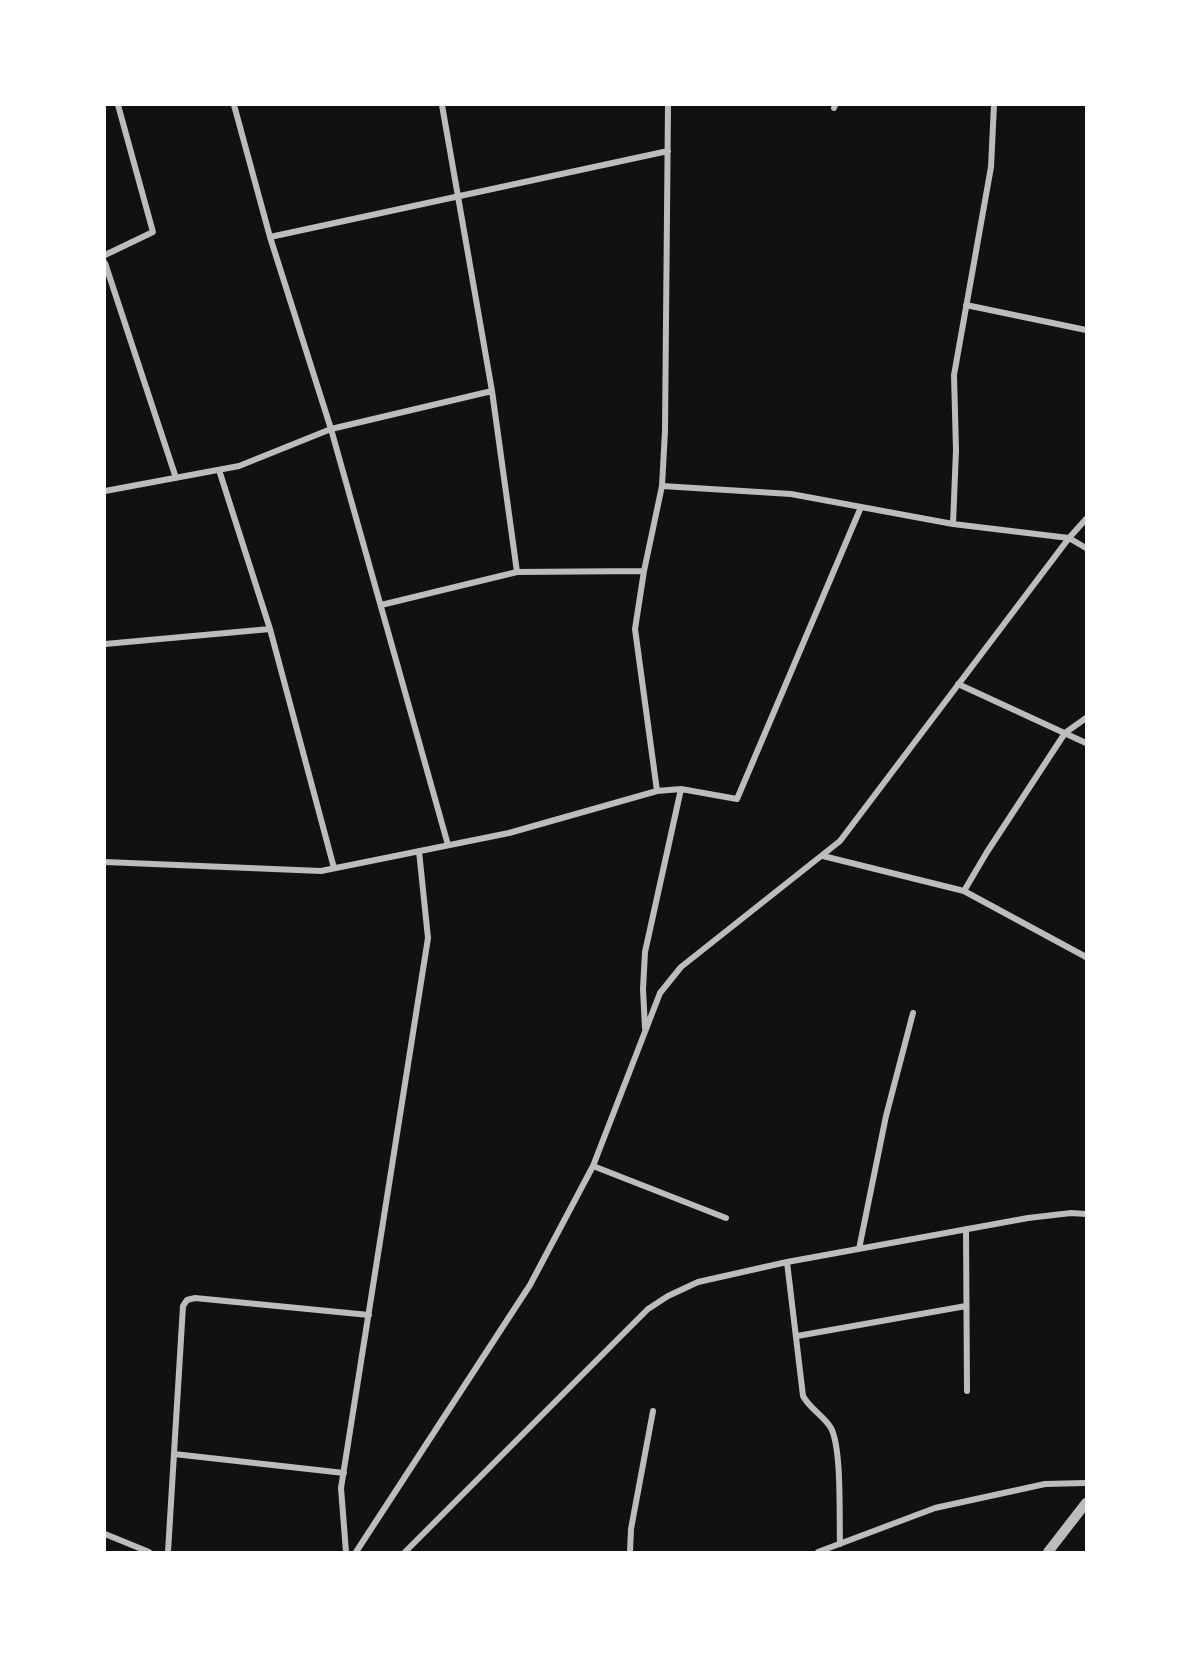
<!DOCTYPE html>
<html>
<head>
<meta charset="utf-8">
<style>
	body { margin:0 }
	#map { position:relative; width:1191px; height:1657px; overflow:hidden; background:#111; font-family:"Golos Text",sans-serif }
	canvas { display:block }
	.frame { position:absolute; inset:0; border:106px solid #fff; pointer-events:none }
</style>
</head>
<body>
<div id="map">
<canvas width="1191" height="1657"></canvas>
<div class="frame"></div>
</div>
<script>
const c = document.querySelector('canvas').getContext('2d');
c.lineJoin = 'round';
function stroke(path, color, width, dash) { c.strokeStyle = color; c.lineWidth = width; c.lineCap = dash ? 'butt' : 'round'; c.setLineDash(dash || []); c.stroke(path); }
stroke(new Path2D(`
	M234,105L270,237L331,429L448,845
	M442,105L492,391L517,572L644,571L662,486L665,431L668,105
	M834,108L835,105
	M270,237L668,151
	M105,255L153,232L118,105
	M105,263L176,478
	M966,305L1086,330
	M219,470L270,629
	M662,486L791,494L953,524L1069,538L1086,548
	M105,491L239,466L331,429L492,391
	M953,524L956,450L954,375L991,167L994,105
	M644,571L635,629L657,791L681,789L645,952L643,989L645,1028
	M381,605L517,572
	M105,644L270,629L334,868
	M958,684L1086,743
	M1086,718L1065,733L987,852L964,891L1086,957
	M681,789L737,799L861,507
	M823,856L964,891
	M105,862L321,871L509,833L657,791
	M593,1166L726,1218
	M966,1229L967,1391
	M859,1249L886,1116L913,1013
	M787,1262L803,1396C810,1409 824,1416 831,1428C842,1449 839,1517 840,1544
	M797,1336L966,1306
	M174,1454L344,1473
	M105,1534L149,1552
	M168,1552L183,1306L187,1300L195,1298L369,1315
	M346,1552L341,1488L428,938L419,851
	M356,1552L530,1285L593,1166L660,993L681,967L840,841L1069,538L1086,519
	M405,1552L648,1309L668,1296L698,1282L787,1262L1028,1218L1071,1213L1086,1214
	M630,1552L631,1529L653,1411
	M818,1552L935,1508L1045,1484L1086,1483`), '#bcbcbc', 6);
stroke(new Path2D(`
	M1048,1552L1086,1503`), '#bcbcbc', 10);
</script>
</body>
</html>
